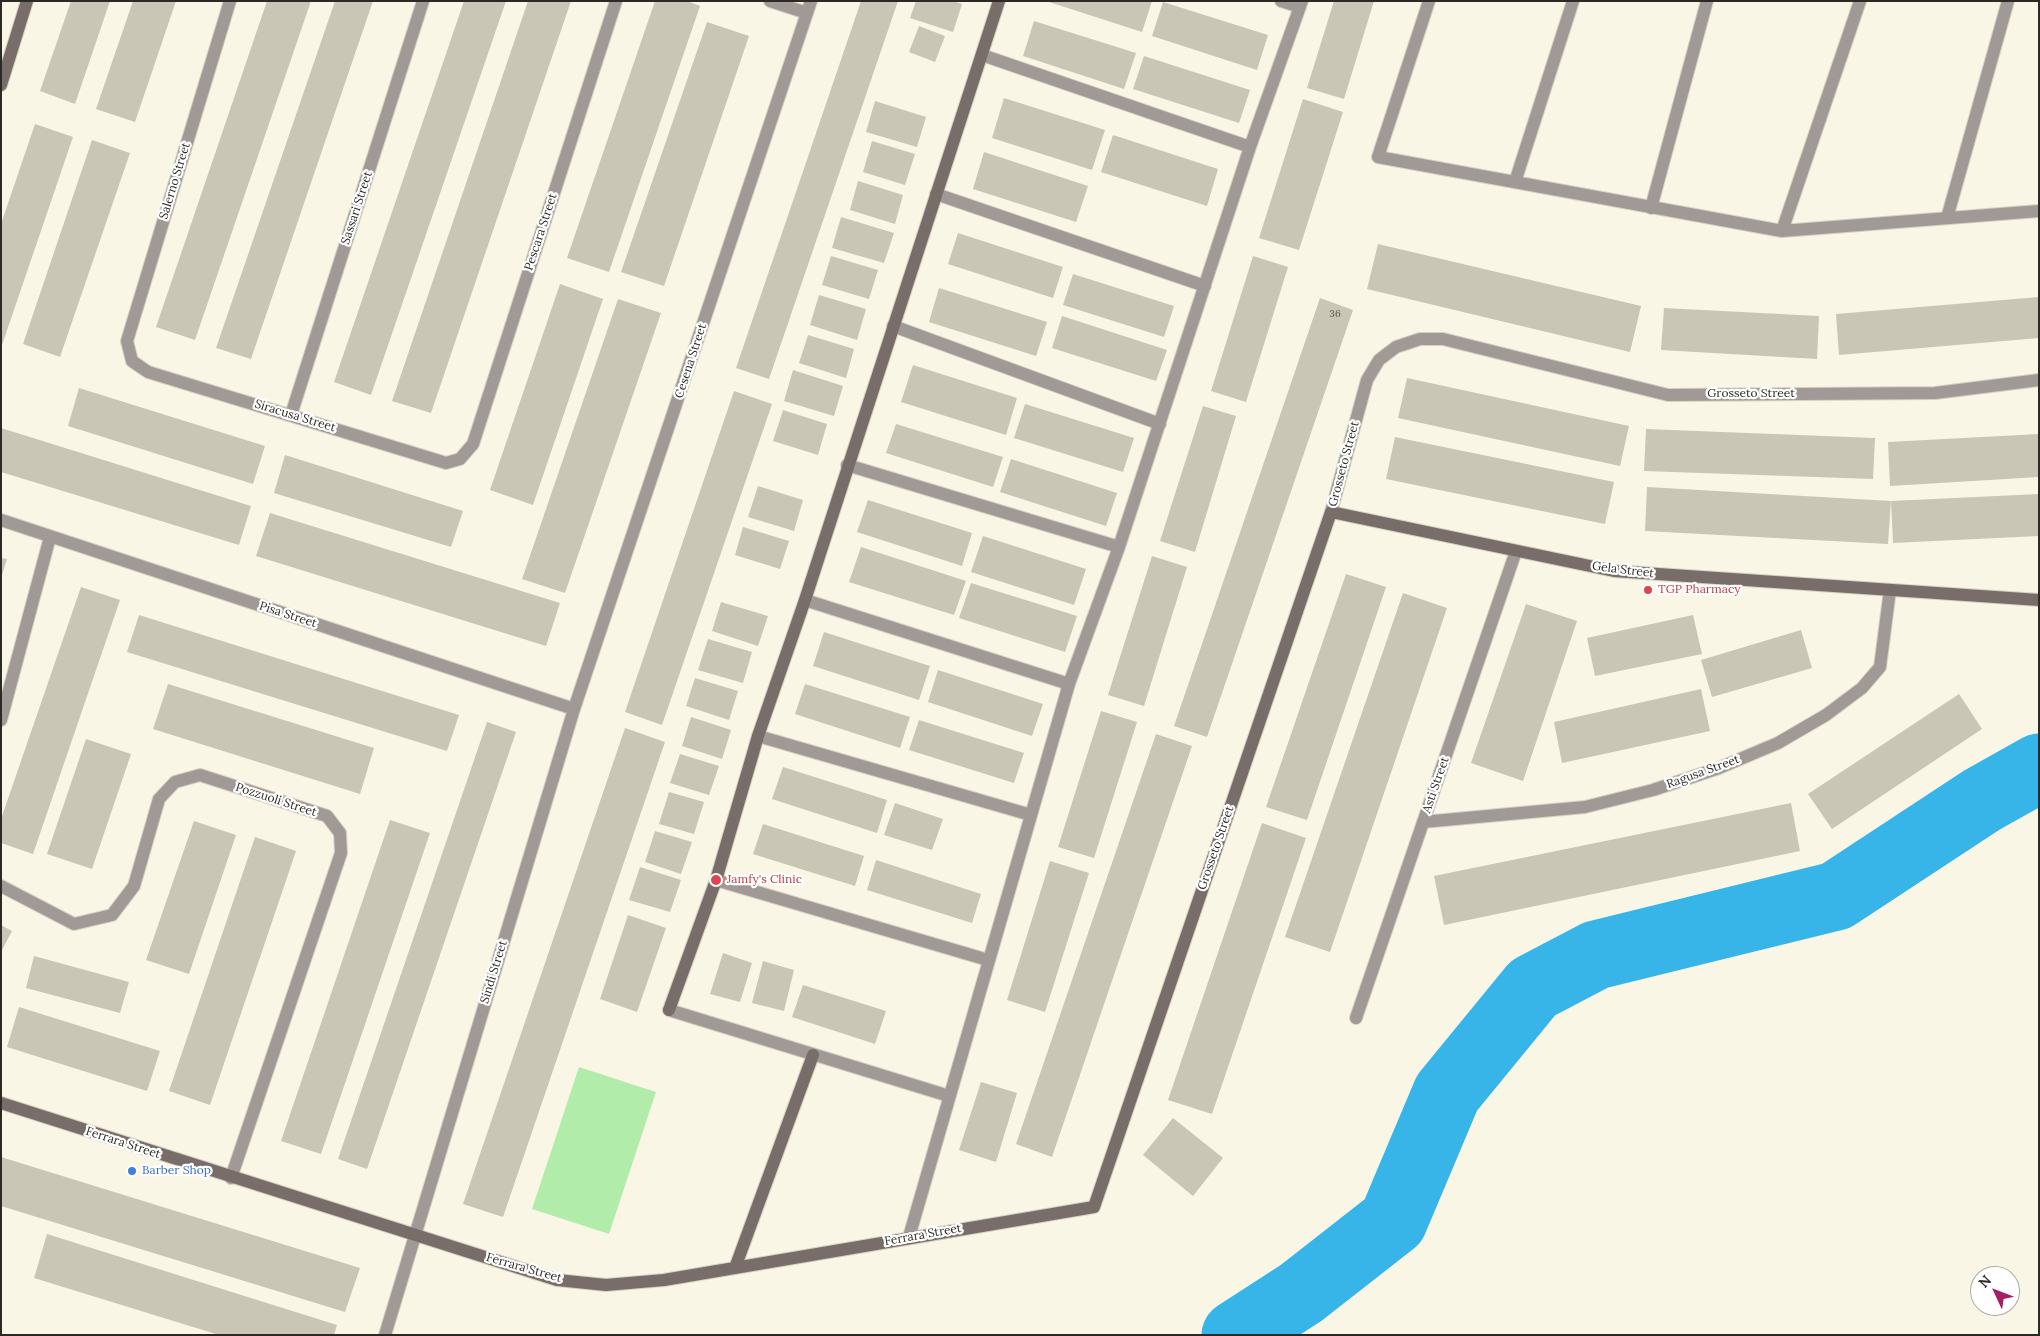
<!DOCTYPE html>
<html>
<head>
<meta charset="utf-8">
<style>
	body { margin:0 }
	#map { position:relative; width:2040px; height:1336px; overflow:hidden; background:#faf6e6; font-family:Lora,serif }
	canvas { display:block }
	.frame { position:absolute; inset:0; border:2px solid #2b2a24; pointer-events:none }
	.north { position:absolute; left:1970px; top:1266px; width:50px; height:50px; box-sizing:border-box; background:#fff; border:1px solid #aaaaa7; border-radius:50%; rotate:313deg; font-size:14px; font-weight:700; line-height:20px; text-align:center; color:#2b2a24 }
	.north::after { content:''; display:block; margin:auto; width:18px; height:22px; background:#a51d67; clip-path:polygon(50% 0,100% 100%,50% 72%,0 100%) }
</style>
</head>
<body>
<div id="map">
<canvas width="2040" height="1336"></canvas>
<div class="frame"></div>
<div class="north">N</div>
</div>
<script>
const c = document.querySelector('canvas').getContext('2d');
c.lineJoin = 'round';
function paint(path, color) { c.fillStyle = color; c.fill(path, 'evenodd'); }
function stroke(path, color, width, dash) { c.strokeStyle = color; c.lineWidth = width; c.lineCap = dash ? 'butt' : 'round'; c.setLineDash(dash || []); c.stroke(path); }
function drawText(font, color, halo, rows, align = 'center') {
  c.font = font + ' Lora,serif'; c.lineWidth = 4.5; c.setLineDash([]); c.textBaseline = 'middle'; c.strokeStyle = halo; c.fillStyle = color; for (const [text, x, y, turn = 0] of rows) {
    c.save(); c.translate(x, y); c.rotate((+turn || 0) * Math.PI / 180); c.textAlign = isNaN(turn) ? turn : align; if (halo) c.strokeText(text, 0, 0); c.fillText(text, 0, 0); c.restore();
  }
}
paint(new Path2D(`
	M579,1067L656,1092L609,1234L532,1209Z`), '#b2ecaa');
stroke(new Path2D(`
	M1236,1335L1301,1293L1393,1221L1447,1093L1533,988L1596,955L1836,896L1982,800L2039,768`), '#37b5e9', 69);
paint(new Path2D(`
	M71,1H110L75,104L40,91Z
	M133,1H176L135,122L96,109Z
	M267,1H311L195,340L156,327Z
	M335,1H373L251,359L216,348Z
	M464,1H506L371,395L334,382Z
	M528,1H571L431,413L392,401Z
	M655,1H687L700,6L609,272L567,258Z
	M861,1H898L769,379L736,368Z
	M916,1H953L962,4L953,32L910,18Z
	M1046,1H1152L1142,32Z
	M1334,1H1374L1344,99L1307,88Z
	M1163,2L1268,35L1257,70L1152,36Z
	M1034,21L1136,53L1124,89L1023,56Z
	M707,22L749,36L664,286L621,272Z
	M919,26L945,36L935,62L909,52Z
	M1144,56L1250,90L1239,123L1133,89Z
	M1004,98L1105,130L1092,170L992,138Z
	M1303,99L1343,112L1299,250L1259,238Z
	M875,101L926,117L917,147L866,132Z
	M35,124L73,137L2,345L1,224Z
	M1113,135L1218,169L1207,206L1101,172Z
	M92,140L130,153L60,357L23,344Z
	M872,141L915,154L905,185L863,172Z
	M984,152L1088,186L1076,222L973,189Z
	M858,181L903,195L895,224L850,210Z
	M841,217L894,233L884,263L832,248Z
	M958,233L1063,267L1053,298L948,264Z
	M1378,244L1641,306L1630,352L1367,289Z
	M831,256L878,270L869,299L822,285Z
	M1253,256L1288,267L1246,402L1211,391Z
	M1073,274L1174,306L1164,337L1063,305Z
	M560,284L603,299L533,505L490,490Z
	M939,288L1047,322L1036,356L929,322Z
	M819,295L866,309L857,340L810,325Z
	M2039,297V338L1839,355L1836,314Z
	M1320,298L1353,310L1207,737L1174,726Z
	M618,299L661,313L565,593L522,579Z
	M1664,308L1819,316L1817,359L1661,350Z
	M1062,316L1167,350L1156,381L1052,348Z
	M808,335L854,349L846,378L799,363Z
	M913,365L1017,398L1006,435L901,402Z
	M793,370L843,386L834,416L784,401Z
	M1407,378L1629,426L1620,466L1398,418Z
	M79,388L265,446L253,484L68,426Z
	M734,391L772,404L662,725L625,712Z
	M1025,404L1134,438L1123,472L1014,438Z
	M1203,406L1236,416L1195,552L1160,541Z
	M783,410L827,424L818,455L773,441Z
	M896,424L1003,457L993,487L886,453Z
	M1,428L251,506L239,545L1,472Z
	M1646,429L1875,438L1873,479L1644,471Z
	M2039,434V477L1890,486L1888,442Z
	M1395,437L1614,482L1605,524L1386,479Z
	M285,455L463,511L451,547L274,493Z
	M1011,459L1117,493L1106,526L1000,492Z
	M758,486L803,500L794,531L748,517Z
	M1647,487L1891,501L1888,544L1645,531Z
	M2039,494V536L1893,543L1891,501Z
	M868,500L972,533L962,566L857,532Z
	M270,513L560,603L546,646L256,556Z
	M743,527L789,541L780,569L735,555Z
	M983,536L1086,569L1074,605L971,572Z
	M861,547L966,581L954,615L849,582Z
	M1152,556L1187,567L1144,706L1108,695Z
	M1,558L7,559L2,575H1Z
	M1346,574L1386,587L1307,820L1266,807Z
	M971,583L1077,616L1065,652L959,618Z
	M81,587L120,600L33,854L1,843V819Z
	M1403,593L1447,608L1330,952L1285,937Z
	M721,602L768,616L758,646L712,631Z
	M1526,604L1577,621L1523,781L1471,763Z
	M139,615L459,715L447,751L127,652Z
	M1693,615L1702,654L1595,676L1587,638Z
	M1801,630L1812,668L1712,697L1701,660Z
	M824,632L930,666L919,700L813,666Z
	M708,639L752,652L743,683L698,670Z
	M938,670L1043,704L1032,736L928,702Z
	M695,678L738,691L729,720L686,706Z
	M168,684L374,748L360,794L153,729Z
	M805,684L910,717L900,748L795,714Z
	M1701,689L1710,731L1562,763L1554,722Z
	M1959,694L1982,729L1832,829L1808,794Z
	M1101,711L1137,722L1094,858L1058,847Z
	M691,717L731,730L722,759L682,746Z
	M919,720L1024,753L1014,783L909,750Z
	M487,722L516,732L367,1169L338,1159Z
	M625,728L665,742L503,1217L463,1204Z
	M1156,734L1192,746L1052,1157L1016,1144Z
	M86,739L131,754L92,869L47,854Z
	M680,754L719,766L709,795L670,783Z
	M783,767L887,800L877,833L772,799Z
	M669,792L704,802L694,834L659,824Z
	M895,803L943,819L932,850L884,835Z
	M1791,803L1800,851L1444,925L1434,876Z
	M390,820L430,833L321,1154L281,1141Z
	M194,821L236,835L189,974L146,960Z
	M1262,823L1306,838L1212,1114L1168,1100Z
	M763,824L864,856L855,886L753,854Z
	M655,831L692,842L681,874L645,862Z
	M255,837L296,851L210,1105L169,1091Z
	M876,860L981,894L972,923L867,890Z
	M1050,861L1089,873L1045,1012L1007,1000Z
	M640,867L681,880L670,912L629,900Z
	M628,915L666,928L637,1012L600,999Z
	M1,925L12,931L1,952Z
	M723,953L752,963L740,1002L710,994Z
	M34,956L129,982L120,1013L26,988Z
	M763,961L794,970L784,1011L752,1003Z
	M803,985L886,1011L875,1044L792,1017Z
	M19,1007L160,1051L147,1091L7,1047Z
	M981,1082L1017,1093L996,1162L959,1150Z
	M1173,1118L1223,1158L1193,1196L1143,1155Z
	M1,1157L360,1268L345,1312L1,1206Z
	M47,1234L337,1325L334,1335H219L34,1278Z`), '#c9c6b6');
const street = new Path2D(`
	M230,1L127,341L132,361L148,372L446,463L460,459L473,444L616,1
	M770,1L807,13
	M1281,1L1300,7
	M1429,1L1378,157L1782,231L2039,211
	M982,55L1250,147
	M1515,182L1573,1
	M936,194L1205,286
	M1651,208L1707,1
	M1947,218L2008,1
	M1782,231L1860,1
	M893,326L1160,424
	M291,415L423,1
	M847,465L1119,547
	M1331,512L1367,380L1379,360L1396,347L1420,339H1443L1668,395L1935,393L2039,380
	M1,520L574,709
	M805,600L1069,684
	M1,720L50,537
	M758,736L1031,815
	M1423,822L1585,807L1653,790L1719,768L1778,743L1826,715L1862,688L1880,667L1890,590
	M716,880L988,960
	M1,886L74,924L112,915L134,886L159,799L175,782L200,775L327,816L340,833L341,853L231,1178
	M669,1010L949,1096
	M1356,1018L1516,551
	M909,1237L1069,684L1119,547L1250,147L1302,1
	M385,1335L574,709L811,1`);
const secondary = new Path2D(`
	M1,85L27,1
	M669,1010L716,880L758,736L805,600L999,1
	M1,1103L557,1280L606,1285L664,1280L1094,1207L1331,512L1614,571L2039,600
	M735,1268L813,1055`);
stroke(street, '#d5d1c3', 14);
stroke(secondary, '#d5d1c3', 14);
stroke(street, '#a19996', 12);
stroke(secondary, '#786d69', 12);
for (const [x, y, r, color] of [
	[1648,590,5,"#e0444e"],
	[716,880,6,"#e0444e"],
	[132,1171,5,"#3f7fe0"]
]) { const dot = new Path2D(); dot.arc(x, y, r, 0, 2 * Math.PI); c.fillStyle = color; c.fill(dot); stroke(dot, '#fff', 2); }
drawText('10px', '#525148', null, [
	["36",1335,314]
]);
drawText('12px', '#2b2a24', '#fff', [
	["Salerno Street",175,181,-73],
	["Sassari Street",357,208,-72],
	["Pescara Street",541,232,-72],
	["Cesena Street",691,361,-72],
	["Grosseto Street",1751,394],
	["Siracusa Street",295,416,17],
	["Grosseto Street",1344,464,-75],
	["Gela Street",1623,570,7],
	["Pisa Street",288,615,18],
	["Ragusa Street",1703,772,-20],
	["Asti Street",1436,785,-71],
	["Pozzuoli Street",276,800,18],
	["Grosseto Street",1216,848,-71],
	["Sindi Street",494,972,-73],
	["Ferrara Street",123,1143,18],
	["Ferrara Street",923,1235,-10],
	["Ferrara Street",524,1268,16]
]);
drawText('12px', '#be3a42', '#fff', [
	["TGP Pharmacy",1658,590],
	["Jamfy's Clinic",727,880]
], 'left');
drawText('12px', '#366cbe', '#fff', [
	["Barber Shop",142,1171]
], 'left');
</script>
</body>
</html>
